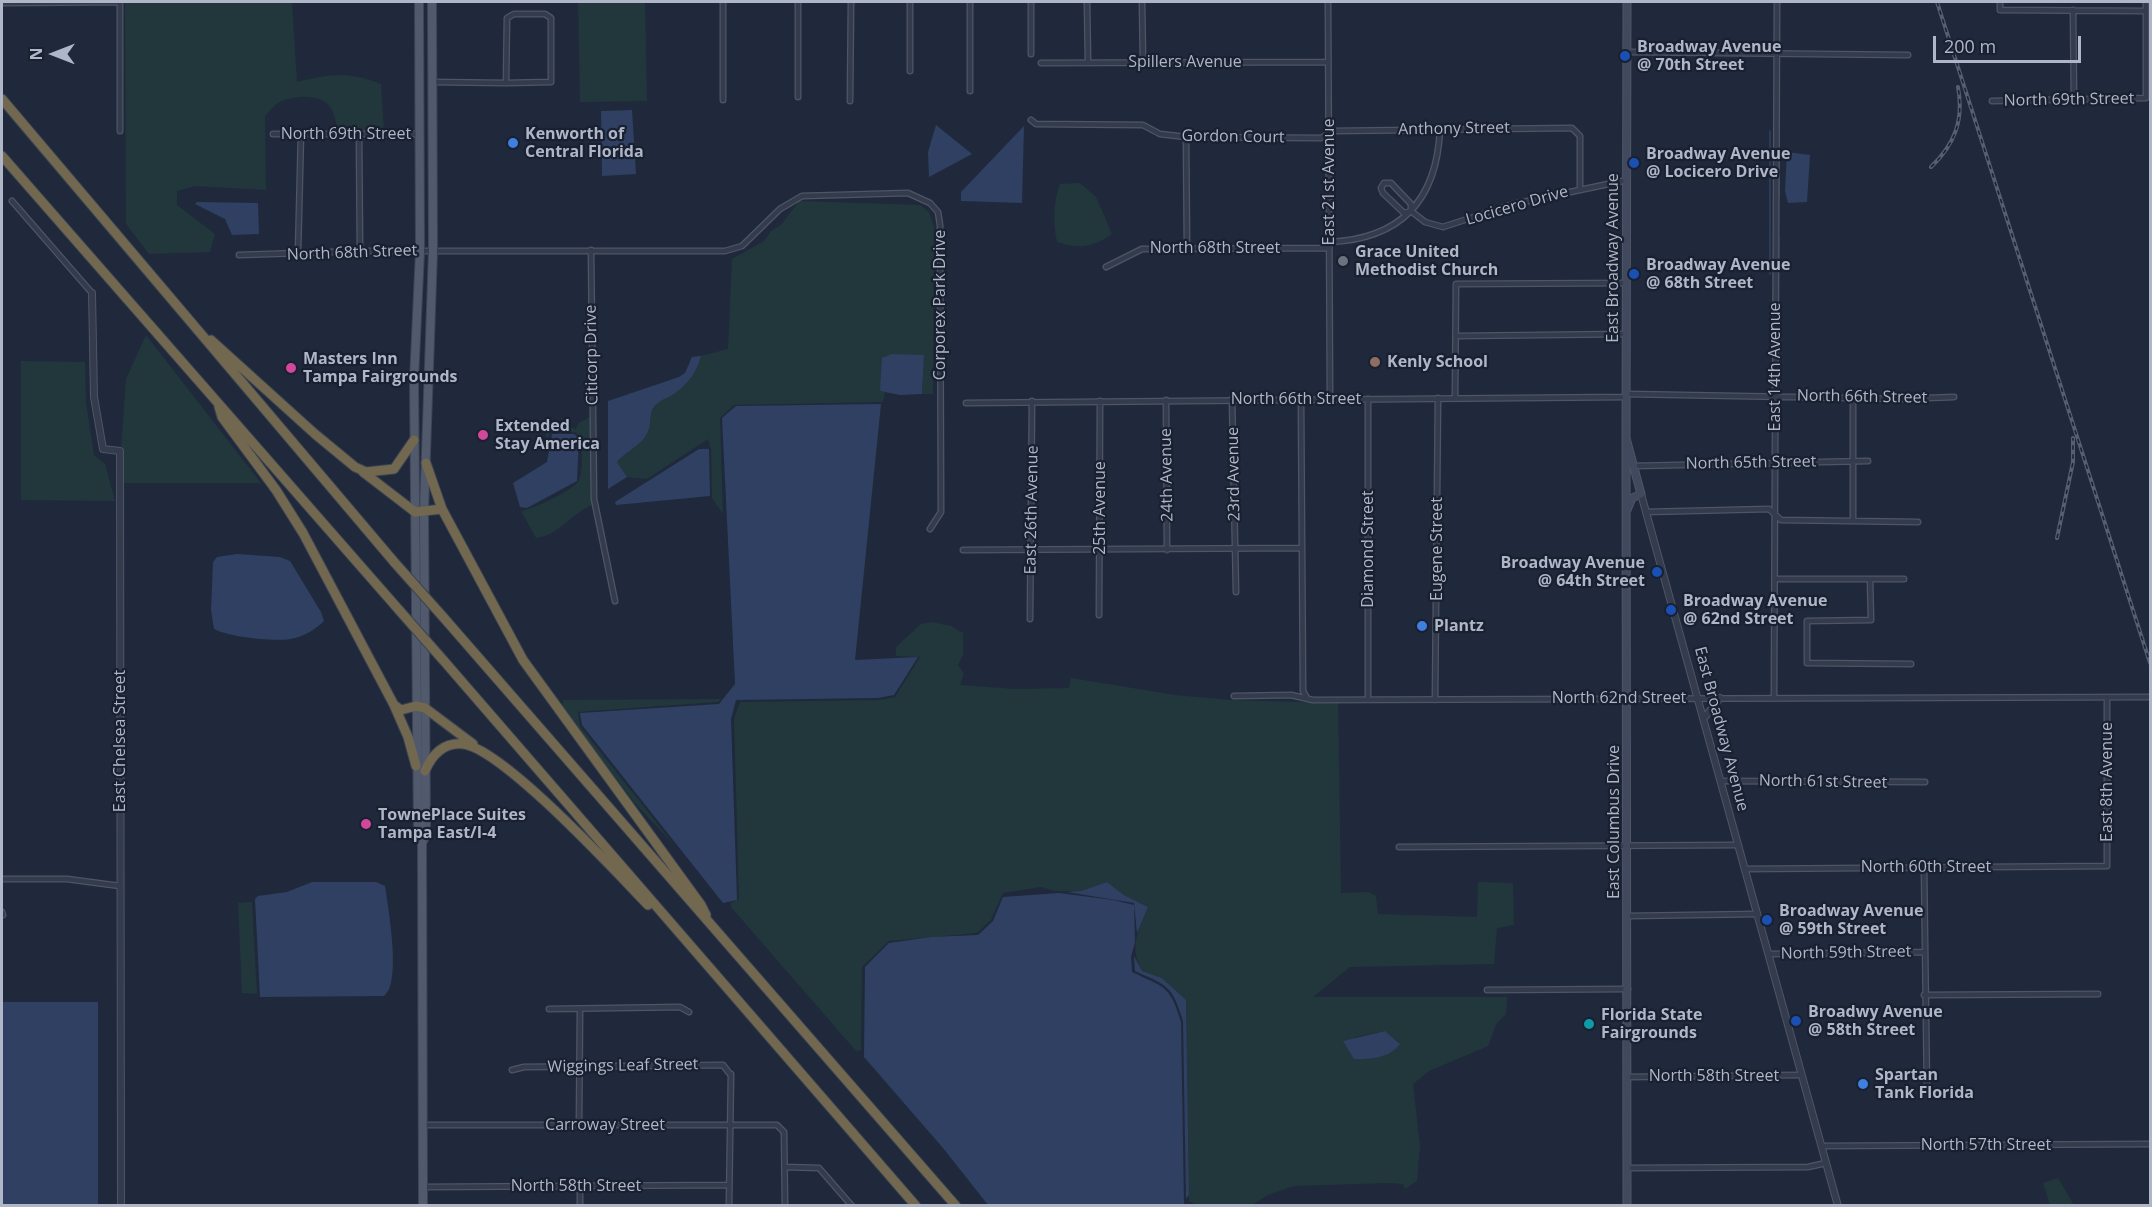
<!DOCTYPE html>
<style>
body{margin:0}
#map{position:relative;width:2152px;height:1207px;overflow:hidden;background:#1f293b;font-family:"Open Sans",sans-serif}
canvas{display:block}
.frame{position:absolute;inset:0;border:3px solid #aeb6c8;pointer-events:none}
.north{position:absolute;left:24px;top:24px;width:60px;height:60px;-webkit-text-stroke:4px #192030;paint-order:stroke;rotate:270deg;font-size:16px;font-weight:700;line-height:24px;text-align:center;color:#aeb6c8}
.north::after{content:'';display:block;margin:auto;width:21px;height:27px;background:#aeb6c8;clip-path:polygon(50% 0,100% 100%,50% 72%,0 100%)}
.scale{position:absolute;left:1933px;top:36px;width:148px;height:27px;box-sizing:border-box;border:3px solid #aeb6c8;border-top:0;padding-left:8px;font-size:18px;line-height:21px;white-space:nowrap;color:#aeb6c8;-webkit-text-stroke:4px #192030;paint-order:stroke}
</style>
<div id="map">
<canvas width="2152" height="1207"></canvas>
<div class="frame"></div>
<div class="north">N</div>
<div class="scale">200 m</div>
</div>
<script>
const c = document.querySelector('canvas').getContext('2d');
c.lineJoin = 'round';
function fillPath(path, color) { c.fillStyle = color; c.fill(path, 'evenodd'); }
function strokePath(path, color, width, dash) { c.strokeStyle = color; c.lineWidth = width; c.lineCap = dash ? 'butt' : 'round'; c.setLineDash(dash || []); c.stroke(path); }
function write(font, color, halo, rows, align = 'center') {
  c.font = font + ' "Open Sans",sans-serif'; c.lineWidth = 4.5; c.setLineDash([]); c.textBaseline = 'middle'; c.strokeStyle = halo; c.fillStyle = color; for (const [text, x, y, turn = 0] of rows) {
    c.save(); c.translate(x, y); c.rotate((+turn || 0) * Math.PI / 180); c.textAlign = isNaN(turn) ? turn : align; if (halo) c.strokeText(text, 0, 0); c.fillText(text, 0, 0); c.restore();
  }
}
const green = new Path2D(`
 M125,2H292L297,82C333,74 346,71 381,84L384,131H338C336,124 335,114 331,108C321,93 292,95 278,103C273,106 269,112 265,116L266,190L195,186L177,191V205L215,234L210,252L149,254L126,224Z
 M578,2H645L647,101L580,102Z
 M1080,183L1096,197L1112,234C1092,248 1080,249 1057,242C1053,223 1053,203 1060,184Z
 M799,201L920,205L929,212L934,227L933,394H922L924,355L880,391L885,392L883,402L734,405L720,418L723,514L712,498L711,449L708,439L647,479L625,477L617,462C627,450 644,445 649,429C652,419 648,410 657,403C662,399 669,398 674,394C688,384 697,372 701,356L728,349L732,259L764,241L771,231L781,225Z
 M146,335L261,483H123V451L121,449L126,379Z
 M21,361L85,362L86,402L94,455L105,464L115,501L21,500Z
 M590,417L592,505C572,513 558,536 536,538L521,511C531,510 576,489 579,480C584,469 581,449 581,437L575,432H552L548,436L547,454L546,434L549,422L576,429L579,423Z
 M931,622L951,626L963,633V655L958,665L964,674L960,685L1014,689L1069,688L1071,678L1175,695L1232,700L1338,703L1341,893L1369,892L1376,896L1378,914L1477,917L1478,882L1513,883L1514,925L1497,928L1494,964L1350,967L1313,997H1507L1506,1014L1496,1024L1488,1046L1429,1071L1413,1084L1420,1146L1417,1181L1405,1189L1403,1184L1390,1183L1294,1186L1268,1195L1252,1205L1198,1206L1189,1201L1186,1000L1162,978L1142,971C1129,947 1138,931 1148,907L1124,895L1107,882L1081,891H1055L1041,887L1003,893L991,920L977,933L889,941L862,967L861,1050L856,1051L731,907V903L739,899L734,719L740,702L878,700L895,697L920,657L896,656V647L921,624ZM1384,1031L1399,1042L1392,1052C1371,1059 1360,1062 1346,1045L1356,1037Z
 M721,699L718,702L578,712L580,726L675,846L634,802L562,708L563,700Z
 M252,902L257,994L242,993L238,903Z
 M2058,1178L2074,1205H2050L2043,1183Z`);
const water = new Path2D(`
 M632,110L636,174L602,176L601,111Z
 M936,125L972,154L929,177L928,152Z
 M1024,126L1022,203L961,201V192Z
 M1787,152L1810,155L1807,202L1788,203L1785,191Z
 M197,202L258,203L259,234L232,235L225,219L195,204Z
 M892,354L924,355L922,394L900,395L880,391L882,358Z
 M701,356C697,372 688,384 674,394C669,398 662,399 658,403C648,410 652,419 649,429C644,445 627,450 617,462L627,477L608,489V401L679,377L685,373L692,357Z
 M881,404L855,660L918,657L894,695L878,698L736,700L731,719L737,900L723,903L582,725L580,713L719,704L735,684L722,418L736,406Z
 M552,434H574L579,438L577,481L527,508L520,507L513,483L547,462Z
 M699,449H709L710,496L616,505L615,502Z
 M237,554L280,557L290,561L321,612L324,621C316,629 306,635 295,638C279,643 229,637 214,629L211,610L213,562L217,557Z
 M312,882H376L385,886C388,907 402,983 384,996L260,997L255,899L258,896L287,892Z
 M1107,882L1124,895L1148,907L1137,933L1134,903L1067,892L1081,891Z
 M1059,893L1113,900L1134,905L1135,942L1131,957L1132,972C1165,988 1170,985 1181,1022L1184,1205H988L943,1148L864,1057L865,967L889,943L931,937L978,935L993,921L1003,897Z
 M1134,956L1142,971L1162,978L1186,1000L1189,1195L1186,1199L1183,1021C1172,985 1168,986 1135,971Z
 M2,1002H98V1205H2Z
 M1385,1031L1400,1044C1389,1059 1369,1059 1354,1059L1343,1041Z`);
const stream = new Path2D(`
 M1770,131V274
 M1779,196V153
 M1778,328L1779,237`);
const minor = new Path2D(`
 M723,2V100
 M798,2V97
 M1031,2V54
 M1087,2L1088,62
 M1142,2L1143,62
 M1328,2L1330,399
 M2000,2V10L2146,11
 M2,3L120,2
 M2073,10L2074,100
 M514,14H545L551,18V82L506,83L507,18Z
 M1627,52L1908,55
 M1041,63L1328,62
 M910,71V2
 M432,82L506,83
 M970,91V2
 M850,101L851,2
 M1992,101L2146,98V2
 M1031,120L1036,124L1143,125L1160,134L1186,137L1321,138L1333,131L1572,128L1580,136V188
 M120,131V2
 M359,133L360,251
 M273,134H420
 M1186,137L1187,248
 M12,201L92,293
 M1411,211V204L1391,183H1384L1381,188L1383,193L1404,213L1411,211L1425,222L1443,227L1514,204L1627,180
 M1329,242C1402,239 1437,199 1440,129
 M591,250L594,499L615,601
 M298,253L301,134
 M239,255L360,251H725L742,246L780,209L802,196L908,193L930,203L938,212L940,225L941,512L930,529
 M1106,267L1142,249L1329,248
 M1456,336L1626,334
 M1626,394L1901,399L1954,397
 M1853,396V521
 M1455,398L1456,284L1626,283
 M1232,399L1236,592
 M1301,399L1303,691L1307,698
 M1166,400L1167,550
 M966,403L1626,397
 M1633,466L1868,461
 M1646,512L1769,509L1781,520L1918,522
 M963,550L1301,548
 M1775,579H1904
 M1870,579L1871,620L1807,621V663L1911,664
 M1099,615L1100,401
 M1030,619L1032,401
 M1234,696L1291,695L1313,700L2149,697
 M1774,697L1777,2
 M1368,700V399
 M1435,700L1438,398
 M1721,781L1925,782
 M1399,847L1738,845
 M1924,866L1927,1092
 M1745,869L2107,866V698
 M2,879H67L120,886
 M2,912L3,915
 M1628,916L1757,914
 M1769,954L1923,952
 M1487,990L1628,989
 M1924,995L2098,994
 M549,1009L680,1007L689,1012
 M512,1070L524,1067L723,1065L730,1074
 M1627,1077L1800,1075
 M423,1125H777L784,1132L785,1206
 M579,1126L580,1009
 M1822,1146L2150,1144
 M785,1167L819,1168L852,1206
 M1627,1168L1808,1167L1826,1163
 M423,1187L729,1185
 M580,1206V1187
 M729,1206L731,1074`);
const tertiary = new Path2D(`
 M92,293L94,397L103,449L120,451L121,1206
 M1641,494L1838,1206
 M1704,718L1720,698`);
const secondary = new Path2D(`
 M1627,2L1626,438L1641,494L1632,498L1627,510
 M1626,438L1627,1206`);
const primary = new Path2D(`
 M419,2L420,251L414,380L418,835L422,843L423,1206
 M422,843L426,835L424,511L433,251L432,2`);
const motorway = new Path2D(`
 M2,99L395,563
 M2,156L399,610
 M211,340L315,434L355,467L366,472L394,469L414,440
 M219,407L222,417L276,490L303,533L394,705L408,737L416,766
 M426,463L442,509L523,660L701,905L706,915
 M363,472L415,512L442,509
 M444,618L956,1206
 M444,661L916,1206
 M394,705L401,710L416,706L425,708L473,744
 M425,771C432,755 443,742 463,744C503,749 616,872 648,905`);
const rail = new Path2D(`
 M1937,2L2150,663
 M1931,167C1955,144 1964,120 1958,87
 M2057,538L2073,462V438`);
const motorwayBridge = new Path2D(`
 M395,563L444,618
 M399,610L444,661`);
const markers = [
 [1625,56,6,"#1a4fb4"],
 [513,143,6,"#3f7fe0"],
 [1634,163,6,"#1a4fb4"],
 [1343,261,6,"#6b7280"],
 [1634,274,6,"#1a4fb4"],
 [1375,362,6,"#8d6e63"],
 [291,368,6,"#d1479c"],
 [483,435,6,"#d1479c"],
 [1657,572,6,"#1a4fb4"],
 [1671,610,6,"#1a4fb4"],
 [1422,626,6,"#3f7fe0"],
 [366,824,6,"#d1479c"],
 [1767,920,6,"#1a4fb4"],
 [1796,1021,6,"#1a4fb4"],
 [1589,1024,6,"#0f9aa8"],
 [1863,1084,6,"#3f7fe0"]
];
const poiNames = [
 ["Broadway Avenue",1637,47],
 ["@ 70th Street",1637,65],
 ["Kenworth of",525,134],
 ["Central Florida",525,152],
 ["Broadway Avenue",1646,154],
 ["@ Locicero Drive",1646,172],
 ["Grace United",1355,252],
 ["Methodist Church",1355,270],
 ["Broadway Avenue",1646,265],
 ["@ 68th Street",1646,283],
 ["Masters Inn",303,359],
 ["Tampa Fairgrounds",303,377],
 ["Kenly School",1387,362],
 ["Extended",495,426],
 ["Stay America",495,444],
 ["Broadway Avenue",1645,563,"right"],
 ["@ 64th Street",1645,581,"right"],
 ["Broadway Avenue",1683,601],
 ["@ 62nd Street",1683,619],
 ["Plantz",1434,626],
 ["TownePlace Suites",378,815],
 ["Tampa East/I-4",378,833],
 ["Broadway Avenue",1779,911],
 ["@ 59th Street",1779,929],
 ["Broadwy Avenue",1808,1012],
 ["@ 58th Street",1808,1030],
 ["Florida State",1601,1015],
 ["Fairgrounds",1601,1033],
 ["Spartan",1875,1075],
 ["Tank Florida",1875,1093]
];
const streetNames = [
 ["Spillers Avenue",1185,62],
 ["North 69th Street",2069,100,-1],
 ["Anthony Street",1454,129,-1],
 ["North 69th Street",346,134],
 ["Gordon Court",1233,137,1],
 ["East 21st Avenue",1329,182,-90],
 ["Locicero Drive",1517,206,-16],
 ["North 68th Street",1215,248],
 ["North 68th Street",352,253,-2],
 ["East Broadway Avenue",1613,258,-90],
 ["Corporex Park Drive",940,305,-90],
 ["Citicorp Drive",592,355,-91],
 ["East 14th Avenue",1775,367,-90],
 ["North 66th Street",1862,397,1],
 ["North 66th Street",1296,399],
 ["North 65th Street",1751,463,-1],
 ["23rd Avenue",1234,474,-91],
 ["24th Avenue",1167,475,-91],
 ["25th Avenue",1100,508,-90],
 ["East 26th Avenue",1032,510,-89],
 ["Diamond Street",1368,549,-90],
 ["Eugene Street",1437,549,-90],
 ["North 62nd Street",1619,698],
 ["East Broadway Avenue",1721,729,75],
 ["East Chelsea Street",120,741,-90],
 ["North 61st Street",1823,782,1],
 ["East 8th Avenue",2107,782,-90],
 ["East Columbus Drive",1614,822,-90],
 ["North 60th Street",1926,867],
 ["North 59th Street",1846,953,-1],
 ["Wiggings Leaf Street",623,1066,-1],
 ["North 58th Street",1714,1076],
 ["Carroway Street",605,1125],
 ["North 57th Street",1986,1145],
 ["North 58th Street",576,1186]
];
fillPath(green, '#21373c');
fillPath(water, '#2f4062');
strokePath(stream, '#2f4062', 1.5);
strokePath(minor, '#4e5666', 7);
strokePath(tertiary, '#4e5666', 8);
strokePath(secondary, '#4e5666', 9);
strokePath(primary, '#3d4455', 10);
strokePath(motorway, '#3b4353', 11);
strokePath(minor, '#333b4c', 4.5);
strokePath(tertiary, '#333b4c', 6);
strokePath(secondary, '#41495f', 7);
strokePath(primary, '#515a6c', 8);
strokePath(motorway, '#72684f', 9);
strokePath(rail, '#555f73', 4);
strokePath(rail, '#192030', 1.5, [4.5]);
strokePath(motorwayBridge, '#3b4353', 11, []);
strokePath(motorwayBridge, '#72684f', 9);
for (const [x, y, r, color] of markers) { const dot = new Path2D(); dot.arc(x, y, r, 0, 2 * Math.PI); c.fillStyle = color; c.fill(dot); strokePath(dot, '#192030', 2); }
write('bold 16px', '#aeb6c8', '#192030', poiNames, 'left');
write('16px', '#aeb6c8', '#192030', streetNames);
</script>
